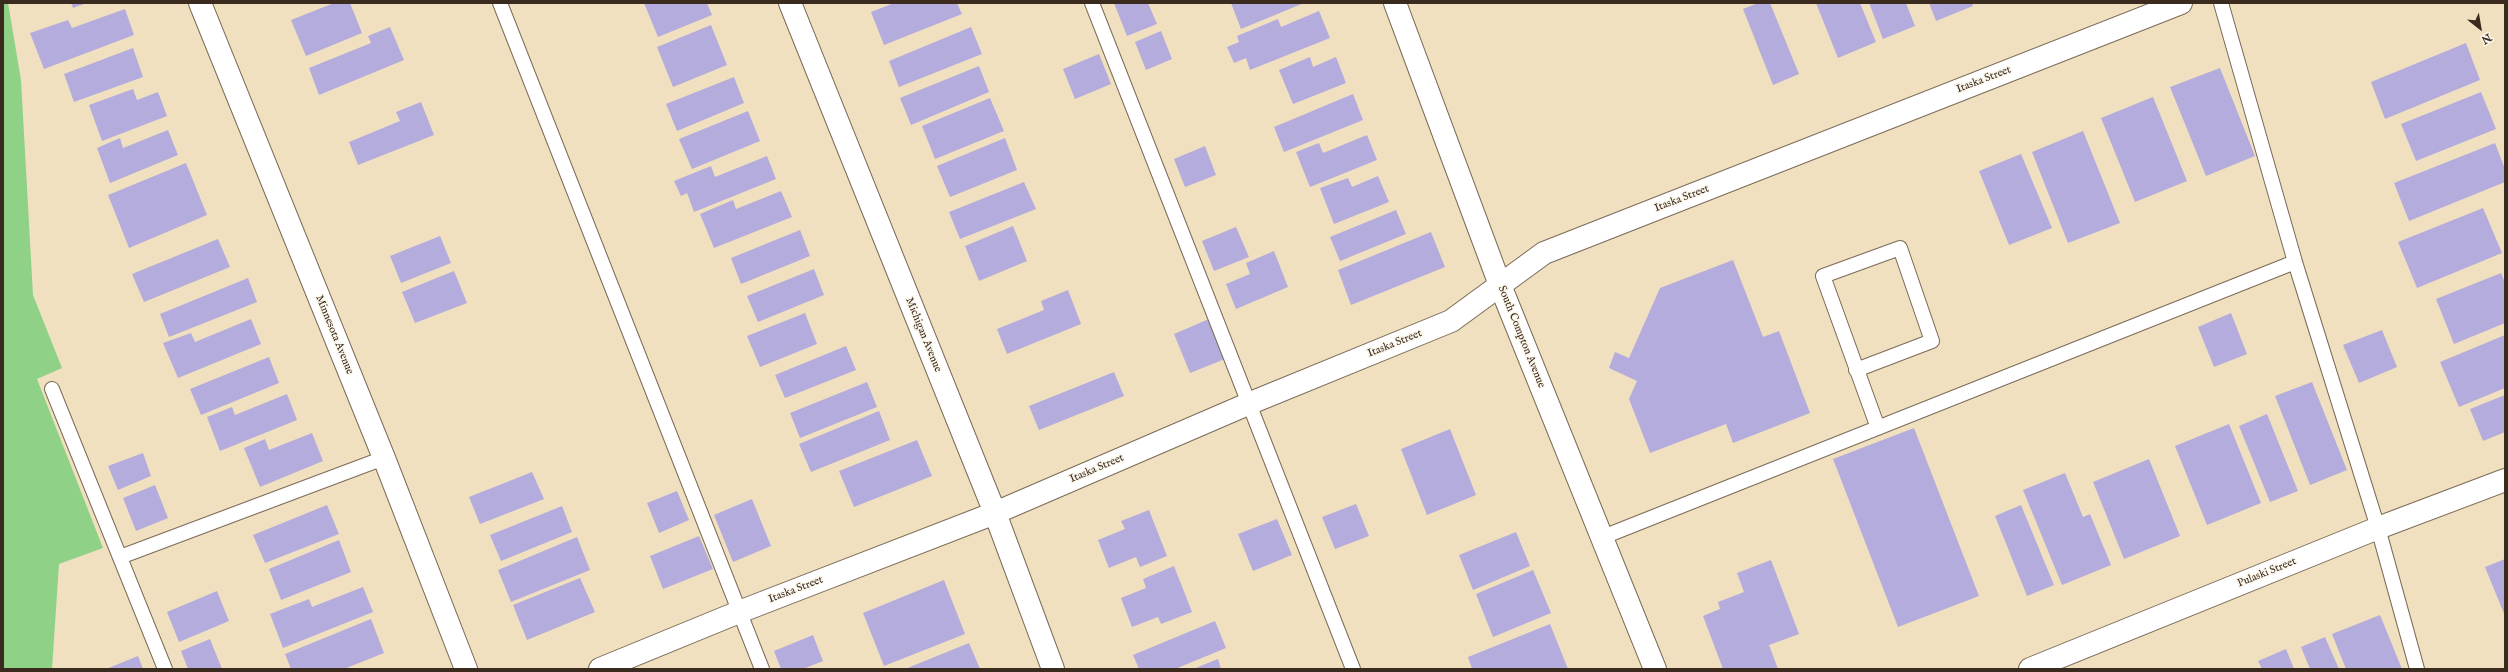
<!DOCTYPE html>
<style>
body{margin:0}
#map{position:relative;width:2508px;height:672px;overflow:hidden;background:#f0e0c0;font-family:"IM FELL English",serif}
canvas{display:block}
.frame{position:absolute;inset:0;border:4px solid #3b2a1e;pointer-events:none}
.north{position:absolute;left:2460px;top:8px;width:40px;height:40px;-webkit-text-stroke:3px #fbf7ec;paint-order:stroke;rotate:149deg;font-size:11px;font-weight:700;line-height:16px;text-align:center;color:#3b2a1e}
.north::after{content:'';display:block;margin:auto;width:14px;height:18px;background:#3b2a1e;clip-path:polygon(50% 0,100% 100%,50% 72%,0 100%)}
</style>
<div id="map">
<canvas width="2508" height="672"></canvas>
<div class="frame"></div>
<div class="north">N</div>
</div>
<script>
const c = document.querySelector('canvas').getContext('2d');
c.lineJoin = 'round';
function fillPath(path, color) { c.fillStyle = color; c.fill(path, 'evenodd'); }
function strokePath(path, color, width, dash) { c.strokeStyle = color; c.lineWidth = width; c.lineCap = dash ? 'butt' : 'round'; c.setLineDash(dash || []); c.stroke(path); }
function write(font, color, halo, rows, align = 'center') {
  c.font = font + ' "IM FELL English",serif'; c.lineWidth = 3; c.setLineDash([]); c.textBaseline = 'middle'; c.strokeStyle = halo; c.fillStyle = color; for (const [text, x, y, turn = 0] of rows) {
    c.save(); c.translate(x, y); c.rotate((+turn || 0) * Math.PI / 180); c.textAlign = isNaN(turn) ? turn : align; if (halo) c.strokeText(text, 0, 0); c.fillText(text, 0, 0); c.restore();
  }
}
const green = new Path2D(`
 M3,3H8L21,80L33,295L62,368L37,379L103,548L59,564L52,669H3Z`);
const building = new Path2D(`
 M71,3H87L73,8Z
 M334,3H350L362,33L306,56L291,20Z
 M644,3H707L712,15L658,37Z
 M894,3H957L962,14L884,45L871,12Z
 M1114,3H1148L1157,24L1127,36Z
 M1231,3H1304L1241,29Z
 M1758,3H1770L1799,74L1773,85L1743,9Z
 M1816,3H1860L1876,42L1838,58Z
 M1869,3H1906L1915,26L1883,39Z
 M1929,3H1972L1973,6L1936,21Z
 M125,9L134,35L44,69L30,33L68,20L72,28Z
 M1319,11L1330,38L1250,70L1246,58L1234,63L1227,47L1239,42L1237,36L1278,19L1281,27Z
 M711,25L727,65L673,87L657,47Z
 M390,27L404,60L319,95L309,68L371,43L368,36Z
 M971,27L982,54L899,87L889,61Z
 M1161,31L1172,59L1146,70L1135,42Z
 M2466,43L2480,80L2385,119L2371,82Z
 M133,48L143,77L74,102L64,74Z
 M1099,54L1111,84L1075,99L1063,69Z
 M1310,57L1313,67L1336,57L1346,83L1293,104L1279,70Z
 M979,66L989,92L911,125L900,98Z
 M2220,68L2255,156L2206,176L2170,87Z
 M734,77L744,103L677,131L666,104Z
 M133,89L137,100L158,92L167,116L102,141L89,105Z
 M2481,92L2496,129L2416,161L2401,124Z
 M1353,94L1363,120L1284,152L1274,127Z
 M2153,97L2187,181L2135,202L2101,118Z
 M990,98L1004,131L935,159L922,126Z
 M421,102L434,135L358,165L349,142L400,121L396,112Z
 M748,111L760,141L692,169L679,139Z
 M168,130L178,155L110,183L97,148L120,138L123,148Z
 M2083,131L2120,223L2068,243L2032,152Z
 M1367,135L1377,160L1310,187L1296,152L1319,143L1323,153Z
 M1005,138L1017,170L950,197L937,166Z
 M2495,143L2505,169V182L2409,221L2394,183Z
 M1205,146L1216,175L1185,187L1174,159Z
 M2021,154L2052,228L2009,245L1979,171Z
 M767,156L776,179L694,212L687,193L681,196L674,181L711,166L715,177Z
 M186,163L207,215L129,248L108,195Z
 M1378,176L1389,202L1334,224L1320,188L1348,178L1352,187Z
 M1024,182L1036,209L960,239L949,212Z
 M781,191L792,217L714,248L700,214L733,200L736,209Z
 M2483,208L2502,253L2417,288L2398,242Z
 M1396,210L1406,234L1340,261L1330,237Z
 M1013,226L1027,261L979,281L965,246Z
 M1236,227L1249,257L1214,271L1202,241Z
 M800,230L810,256L741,284L731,258Z
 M1431,232L1445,267L1351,305L1338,270Z
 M440,236L451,263L401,283L390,256Z
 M218,239L230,267L144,302L132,274Z
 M1274,251L1288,287L1236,309L1226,284L1250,274L1246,263Z
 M1733,260L1763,337L1779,331L1810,413L1733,443L1726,424L1650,453L1629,399L1637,381L1609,368L1615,352L1629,358L1660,288Z
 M814,269L824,295L758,322L747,296Z
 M454,271L467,303L415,323L402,292Z
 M2501,273L2505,283V323L2454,344L2436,299Z
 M248,278L257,302L169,337L160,314Z
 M1068,290L1081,324L1007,354L997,329L1044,310L1041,301Z
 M805,313L817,344L760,367L747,336Z
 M2231,313L2247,354L2214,367L2198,327Z
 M251,319L261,344L178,378L163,343L191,333L195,342Z
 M1209,319L1225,359L1190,373L1174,334Z
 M2382,330L2397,367L2359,383L2343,345Z
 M2505,335V388L2459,407L2440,362Z
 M846,346L856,370L785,398L775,375Z
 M269,357L279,383L201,415L190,389Z
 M1114,372L1124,396L1039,430L1029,406Z
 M867,382L877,407L800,438L790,413Z
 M2312,382L2347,470L2310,485L2275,396Z
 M287,394L297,420L220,451L207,417L232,407L235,415Z
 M2505,395V432L2483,441L2470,409Z
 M879,411L890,440L811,472L799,444Z
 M2267,414L2298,491L2270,502L2239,426Z
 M2229,424L2261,503L2207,525L2175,446Z
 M1914,428L1979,596L1898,627L1833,459Z
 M1450,429L1476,495L1427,515L1401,449Z
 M312,433L323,461L260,487L244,448L265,439L269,450Z
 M917,440L932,476L854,507L839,471Z
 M143,453L151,476L118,490L108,466Z
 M2149,459L2180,536L2124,559L2093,482Z
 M532,472L544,499L480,524L469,497Z
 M2065,473L2083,517L2090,514L2111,565L2062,585L2023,490Z
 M155,485L168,518L136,531L123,498Z
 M677,491L689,520L659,533L647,503Z
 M752,499L771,546L733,562L714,515Z
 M1356,504L1369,536L1335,549L1322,517Z
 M327,505L339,534L265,563L253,535Z
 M2021,505L2054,585L2027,596L1995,516Z
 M562,506L572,532L501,561L490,535Z
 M1149,510L1167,556L1140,567L1136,557L1109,568L1098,540L1125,529L1121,521Z
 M1277,519L1292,555L1253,571L1238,534Z
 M1516,532L1530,566L1473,590L1459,555Z
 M699,536L713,569L663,589L650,556Z
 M577,537L590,570L511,602L498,570Z
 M339,540L351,572L281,600L269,569Z
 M2505,559V616L2485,567Z
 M1771,560L1799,634L1769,645L1778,669H1723L1703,616L1720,609L1718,602L1744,592L1737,573Z
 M1174,566L1192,612L1161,624L1158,617L1132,627L1121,598L1146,588L1143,579Z
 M1533,570L1551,613L1493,637L1476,594Z
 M580,578L595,612L527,640L513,605Z
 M944,580L965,634L884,666L863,613Z
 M363,587L373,612L283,648L270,614L309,599L312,607Z
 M217,591L229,621L179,642L167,612Z
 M2380,615L2402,669H2346L2332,634Z
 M371,619L384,653L344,669H291L285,654Z
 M1215,621L1226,648L1175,669H1139L1133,655Z
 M1550,624L1568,669H1472L1468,657Z
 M813,635L823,661L803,669H781L774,651Z
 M2325,637L2339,669H2310L2301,647Z
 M210,639L222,669H188L181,651Z
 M969,643L980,669H905Z
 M2286,649L2294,669H2262L2258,661Z
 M138,656L143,669H106Z
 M1218,659L1221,669H1193Z`);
const service = new Path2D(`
 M500,3L762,669
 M1092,3L1353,669
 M2221,3L2295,262L2378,528L2417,669
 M1856,370L1932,341L1900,248L1823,276L1878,428
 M52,389L165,669
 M1603,537L2295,262
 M120,557L384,458`);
const minor = new Path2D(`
 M200,3L384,458L466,669
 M790,3L995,513L1053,669
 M1395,3L1500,285L1655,669
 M600,669L739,612L995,513L1248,404L1451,321L1544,253L2181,3
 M2030,669L2378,528L2505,480`);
const streetNames = [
 ["Itaska Street",1984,80,-21],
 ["Itaska Street",1682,199,-21],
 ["Minnesota Avenue",334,335,68],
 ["Michigan Avenue",923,335,68],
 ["South Compton Avenue",1521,337,68],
 ["Itaska Street",1395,344,-22],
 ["Itaska Street",1097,469,-23],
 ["Pulaski Street",2267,573,-22],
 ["Itaska Street",796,590,-21]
];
fillPath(green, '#90d188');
fillPath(building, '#b4acdd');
strokePath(service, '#7a6a57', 16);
strokePath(minor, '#7a6a57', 24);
strokePath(service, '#fff', 14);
strokePath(minor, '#fff', 22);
write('11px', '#3b2a1e', '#fbf7ec', streetNames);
</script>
